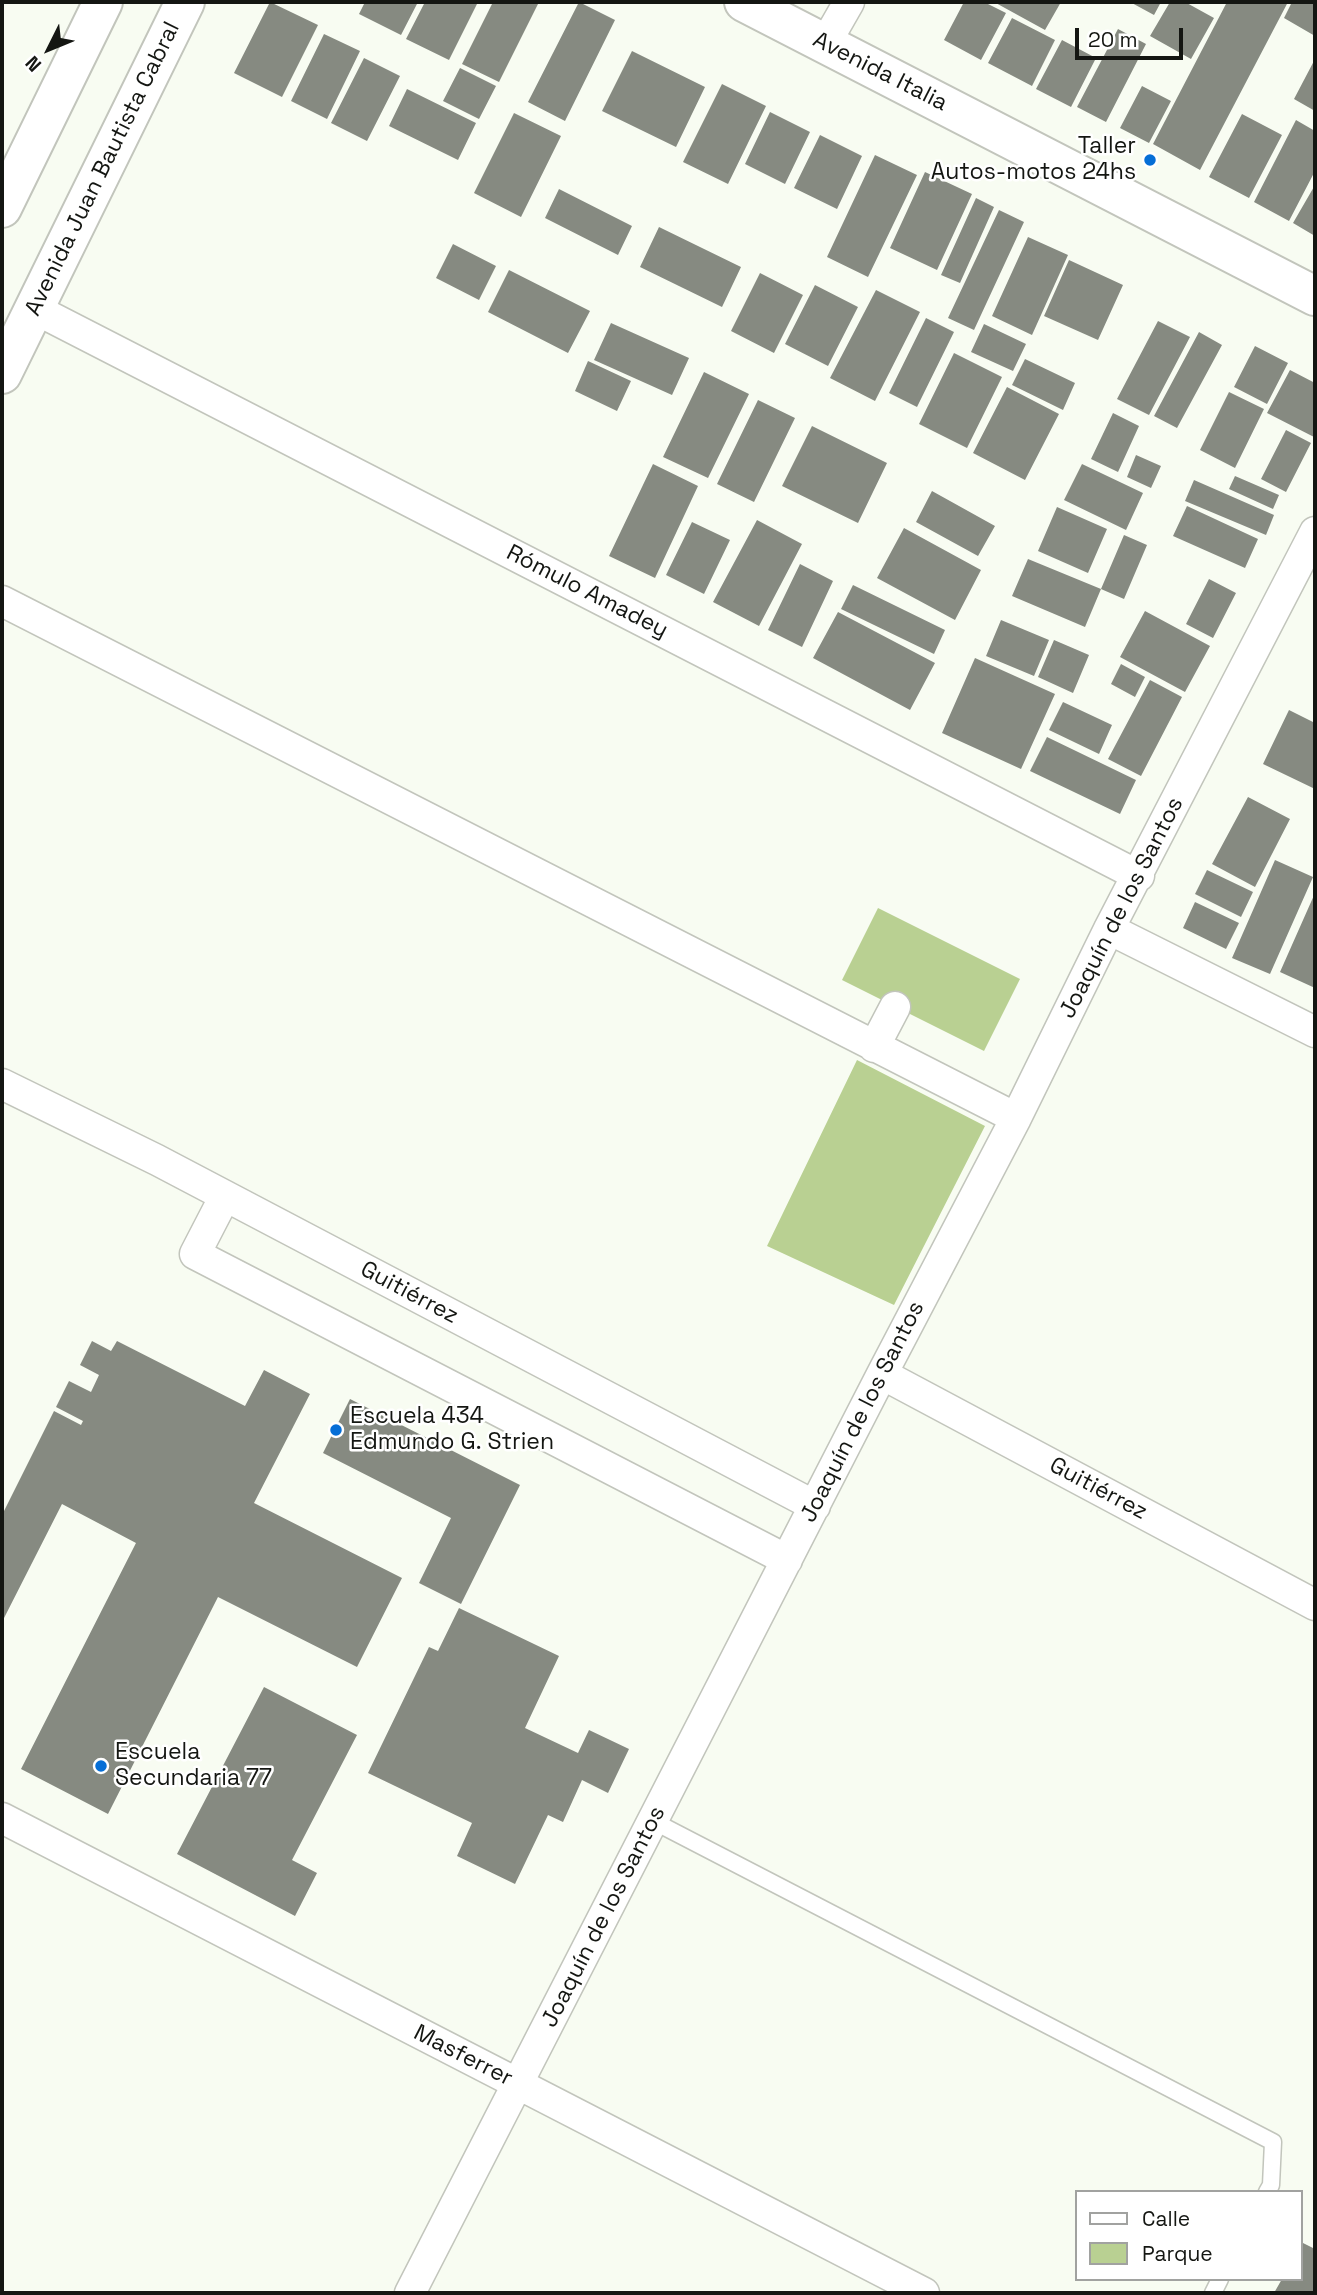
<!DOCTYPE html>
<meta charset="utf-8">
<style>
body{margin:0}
#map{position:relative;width:1317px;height:2295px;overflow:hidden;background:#f8fcf2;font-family:"Space Grotesk",sans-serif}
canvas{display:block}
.frame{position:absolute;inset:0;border:4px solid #141612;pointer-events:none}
.legend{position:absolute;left:1075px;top:2190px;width:228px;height:91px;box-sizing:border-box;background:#fff;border:2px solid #a1a2a0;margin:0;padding:9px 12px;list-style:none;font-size:21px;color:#141612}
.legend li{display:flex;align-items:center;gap:14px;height:35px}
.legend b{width:35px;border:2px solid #a1a2a0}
.north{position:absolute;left:14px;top:14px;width:70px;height:70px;-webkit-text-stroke:5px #fff;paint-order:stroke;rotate:227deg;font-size:19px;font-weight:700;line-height:28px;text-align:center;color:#141612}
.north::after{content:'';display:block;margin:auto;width:24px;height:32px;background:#141612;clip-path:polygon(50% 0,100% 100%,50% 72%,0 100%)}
.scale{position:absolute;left:1075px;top:28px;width:108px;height:32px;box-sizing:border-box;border:4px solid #141612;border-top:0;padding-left:9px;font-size:21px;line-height:24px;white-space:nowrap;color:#141612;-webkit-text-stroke:5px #fff;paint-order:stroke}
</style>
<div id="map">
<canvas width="1317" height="2295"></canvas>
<div class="frame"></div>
<ul class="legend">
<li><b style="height:9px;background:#fff"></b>Calle</li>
<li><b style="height:19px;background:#b9d092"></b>Parque</li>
</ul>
<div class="north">N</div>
<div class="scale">20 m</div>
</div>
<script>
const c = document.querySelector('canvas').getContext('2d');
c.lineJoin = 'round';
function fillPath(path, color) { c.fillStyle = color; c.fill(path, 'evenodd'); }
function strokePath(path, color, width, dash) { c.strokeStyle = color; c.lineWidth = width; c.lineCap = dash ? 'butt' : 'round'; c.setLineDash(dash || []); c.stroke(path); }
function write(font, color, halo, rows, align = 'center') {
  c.font = font + ' "Space Grotesk",sans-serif'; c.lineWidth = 5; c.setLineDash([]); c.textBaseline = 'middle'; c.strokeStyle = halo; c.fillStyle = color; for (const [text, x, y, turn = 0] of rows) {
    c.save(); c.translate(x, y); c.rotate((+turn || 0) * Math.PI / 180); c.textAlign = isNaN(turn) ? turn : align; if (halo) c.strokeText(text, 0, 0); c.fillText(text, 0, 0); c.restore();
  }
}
const green = new Path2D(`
 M878,908L1020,979L984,1051L842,980Z
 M857,1060L985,1126L894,1305L767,1246Z`);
const building = new Path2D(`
 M270,2L318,25L282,97L234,73Z
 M365,2H418L401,35L359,14Z
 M425,2H478L449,60L406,39Z
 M493,2H539L499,82L462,64Z
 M579,2L615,20L565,121L528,102Z
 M964,2H984L1006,13L981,60L944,40Z
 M994,2H1061L1045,30Z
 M1130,2H1161L1154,15Z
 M1170,2H1185L1214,18L1191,59L1150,36Z
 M1227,2H1288L1200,170L1153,144Z
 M1292,2H1315V36L1284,18Z
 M1012,18L1055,40L1032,86L988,63Z
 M1118,29L1146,44L1106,122L1077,107Z
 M324,34L360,51L327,119L291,101Z
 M1062,40L1096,58L1071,107L1036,89Z
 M632,51L705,87L676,147L602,111Z
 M364,58L400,76L367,141L331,123Z
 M1315,59V111L1294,99Z
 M460,68L496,86L479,119L443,101Z
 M722,84L766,106L728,184L683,162Z
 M1142,86L1171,101L1149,143L1120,128Z
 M407,89L476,123L458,160L389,126Z
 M770,112L810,132L785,184L745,164Z
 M514,113L561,136L521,217L474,193Z
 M1242,114L1282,135L1249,198L1209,177Z
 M1296,120L1315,131V171L1289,221L1254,202Z
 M820,135L862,156L837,209L794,188Z
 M875,155L917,175L868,277L827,257Z
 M925,172L972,194L937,270L890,248Z
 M1315,185V236L1293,223Z
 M559,189L632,226L618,255L545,218Z
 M976,198L994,207L960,283L941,275Z
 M999,210L1024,222L974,330L948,318Z
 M659,227L741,267L722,307L640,267Z
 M1028,237L1068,255L1032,335L992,316Z
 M453,244L496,266L479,300L436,278Z
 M1069,260L1123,285L1098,340L1044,316Z
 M509,270L590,311L568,353L488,312Z
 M760,273L803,295L774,353L731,331Z
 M815,285L858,307L828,366L785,344Z
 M876,290L920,312L875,401L830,378Z
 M926,318L954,332L917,407L889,393Z
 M1158,321L1190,337L1149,415L1117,399Z
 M611,323L689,358L672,395L594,360Z
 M984,324L1026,344L1013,371L971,352Z
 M1199,332L1222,345L1177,428L1154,416Z
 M1255,346L1288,363L1267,404L1234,387Z
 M954,353L1002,377L967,448L919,424Z
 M1025,359L1075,383L1063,410L1012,385Z
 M588,361L631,381L617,411L575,391Z
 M1290,370L1315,383L1314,437L1267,413Z
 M704,372L749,394L708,478L663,457Z
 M1007,387L1059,414L1025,480L973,453Z
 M1229,392L1264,409L1235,468L1200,450Z
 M758,400L795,418L754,502L717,484Z
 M1113,413L1139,426L1118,472L1091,459Z
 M812,426L887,463L858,523L782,486Z
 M1286,430L1311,443L1286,492L1261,479Z
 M1136,455L1161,466L1151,488L1127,477Z
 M653,464L698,486L655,578L609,556Z
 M1082,464L1143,493L1126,530L1064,500Z
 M1235,476L1279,495L1273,509L1229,489Z
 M1194,480L1274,515L1266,535L1185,501Z
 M932,491L995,526L978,556L916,522Z
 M1187,506L1258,539L1245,568L1173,536Z
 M1057,507L1107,529L1088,573L1038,551Z
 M757,520L802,544L759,626L713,602Z
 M692,522L730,540L704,594L666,575Z
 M904,528L981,570L955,620L877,578Z
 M1124,535L1147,545L1124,599L1101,589Z
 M1028,559L1101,589L1085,627L1012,596Z
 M800,564L833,581L802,647L768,630Z
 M1209,579L1236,593L1213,638L1186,624Z
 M853,585L945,630L934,654L841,609Z
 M1145,611L1210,646L1185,692L1120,657Z
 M838,612L935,663L910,710L813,658Z
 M1001,620L1049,640L1034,676L986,656Z
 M1054,640L1089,655L1073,693L1038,677Z
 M975,658L1055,694L1021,769L942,733Z
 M1121,664L1145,677L1135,697L1111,684Z
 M1150,680L1182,697L1141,776L1108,759Z
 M1063,702L1112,725L1099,754L1049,730Z
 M1289,710L1315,723V789L1263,764Z
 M1047,737L1136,780L1120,814L1030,771Z
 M1248,797L1290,819L1255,887L1212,864Z
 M1275,860L1313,877L1270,974L1232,958Z
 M1207,870L1253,892L1241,917L1195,894Z
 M1315,893V988L1280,972Z
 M1195,902L1239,923L1226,949L1183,928Z
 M92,1341L111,1351L117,1341L245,1406L264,1370L310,1394L254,1503L402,1578L357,1667L218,1597L108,1814L21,1769L136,1543L62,1504L2,1622V1515L54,1411L81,1425L83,1421L56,1407L69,1381L91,1392L99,1375L80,1365Z
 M350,1399L520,1485L461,1604L419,1583L451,1518L323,1453Z
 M459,1608L559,1656L525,1728L578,1753L589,1730L629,1749L608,1793L582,1780L563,1822L548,1815L515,1884L457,1856L472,1823L368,1773L429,1647L438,1651Z
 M264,1687L357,1735L292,1860L317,1873L295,1916L177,1854Z
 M1301,2242L1315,2249V2293H1274L1282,2279H1301Z`);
const lane = new Path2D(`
 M653,1821L1273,2142L1271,2185L1267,2192
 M1213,2293L1220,2279`);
const street = new Path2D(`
 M825,44L849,2
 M35,309L1139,876
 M2,601L1016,1118
 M1109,929L1315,1032
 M874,1047L895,1007
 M2,1084L157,1160L815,1506
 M225,1196L195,1254L787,1560
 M882,1374L1315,1605
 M2,1818L924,2293
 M410,2293L882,1374L1016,1118L1109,929L1315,532`);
const secondary = new Path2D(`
 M744,2L1315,296
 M2,208L103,2
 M2,374L185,2`);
const markers = [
 [1150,160,7,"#056ed6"],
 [336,1430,7,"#056ed6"],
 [101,1766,7,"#056ed6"]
];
const streetNames = [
 ["Avenida Italia",880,72,27],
 ["Avenida Juan Bautista Cabral",103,169,-64],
 ["Rómulo Amadey",587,592,27],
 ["Joaquín de los Santos",1122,908,-63],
 ["Guitiérrez",409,1293,28],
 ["Joaquín de los Santos",863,1412,-63],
 ["Guitiérrez",1098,1489,28],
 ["Joaquín de los Santos",604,1917,-63],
 ["Masferrer",463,2056,27]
];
const poiNames = [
 ["Taller",1136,147,"right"],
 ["Autos-motos 24hs",1136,173,"right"],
 ["Escuela 434",350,1417],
 ["Edmundo G. Strien",350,1443],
 ["Escuela",115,1753],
 ["Secundaria 77",115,1779]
];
fillPath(green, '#b9d092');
fillPath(building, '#868a81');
strokePath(lane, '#c2c5bc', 19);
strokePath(street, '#c2c5bc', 33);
strokePath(secondary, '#c2c5bc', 42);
strokePath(lane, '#fff', 16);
strokePath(street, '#fff', 30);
strokePath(secondary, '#fff', 38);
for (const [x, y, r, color] of markers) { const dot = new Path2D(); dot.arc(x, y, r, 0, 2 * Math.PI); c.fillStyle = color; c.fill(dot); strokePath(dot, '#fff', 2.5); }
write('23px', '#141612', '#fff', streetNames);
write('23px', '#141612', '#fff', poiNames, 'left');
</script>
